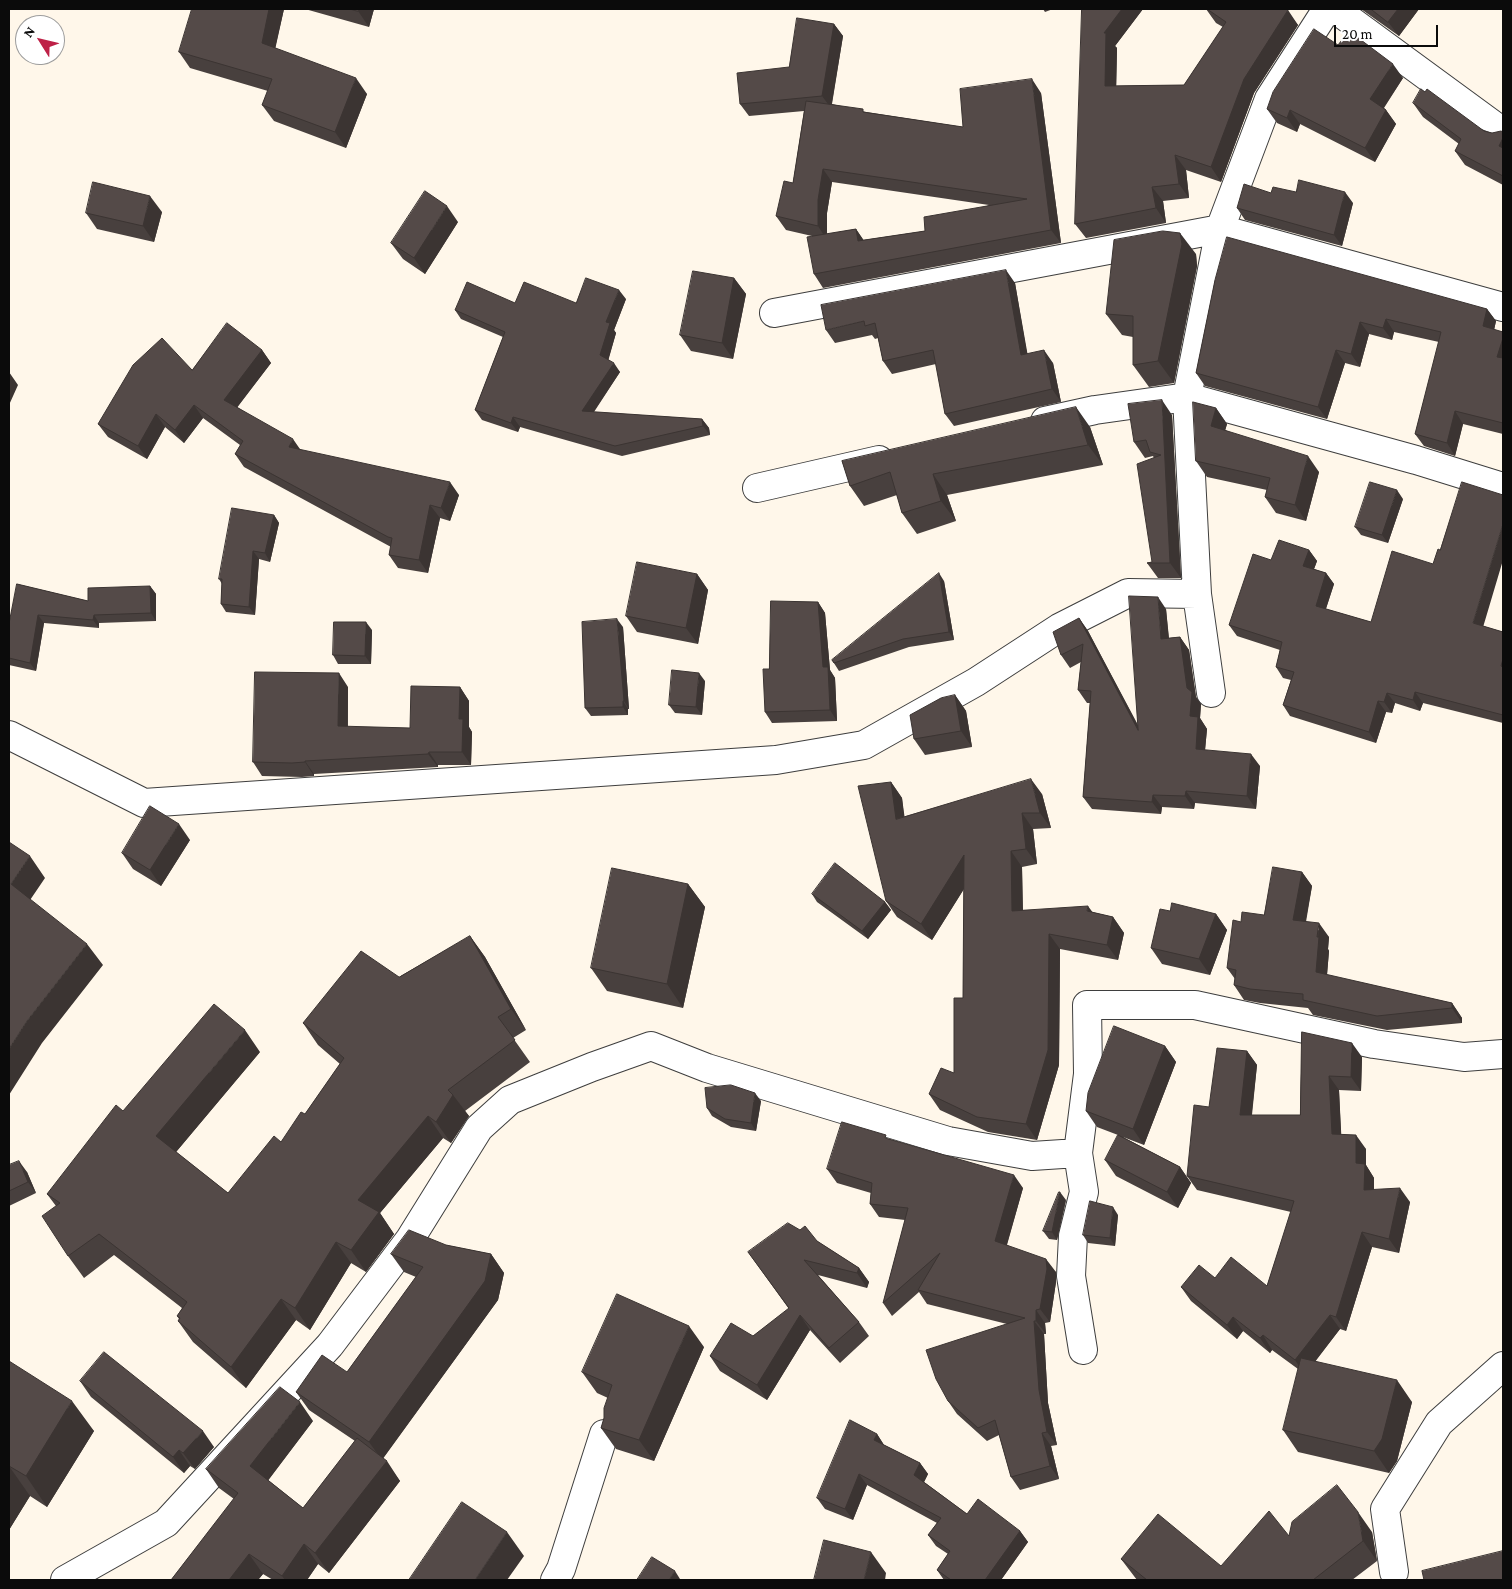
<!DOCTYPE html>
<style>
body{margin:0}
#map{position:relative;width:1512px;height:1589px;overflow:hidden;background:#fff7ea;font-family:"Crimson Pro",serif}
canvas{display:block}
.frame{position:absolute;inset:0;border:10px solid #0b0b0b;pointer-events:none}
.north{position:absolute;left:15px;top:15px;width:50px;height:50px;box-sizing:border-box;background:#fff;border:1px solid #9d9d9d;border-radius:50%;rotate:306deg;font-size:14px;font-weight:700;line-height:20px;text-align:center;color:#0b0b0b}
.north::after{content:'';display:block;margin:auto;width:18px;height:22px;background:#be2147;clip-path:polygon(50% 0,100% 100%,50% 72%,0 100%)}
.scale{position:absolute;left:1334px;top:25px;width:104px;height:22px;box-sizing:border-box;border:2px solid #0b0b0b;border-top:0;padding-left:6px;font-size:15px;line-height:18px;white-space:nowrap;color:#0b0b0b;-webkit-text-stroke:4px #fff;paint-order:stroke}
</style>
<div id="map">
<canvas width="1512" height="1589"></canvas>
<div class="frame"></div>
<div class="north">N</div>
<div class="scale">20 m</div>
</div>
<script>
const c = document.querySelector('canvas').getContext('2d');
c.lineJoin = 'round';
function strokePath(path, color, width, dash) { c.strokeStyle = color; c.lineWidth = width; c.lineCap = dash ? 'butt' : 'round'; c.setLineDash(dash || []); c.stroke(path); }
function fillPath(path, color) { c.fillStyle = color; c.fill(path, 'evenodd'); }
const minor = new Path2D(`
 M1335,9L1503,132
 M774,313L1220,229L1503,307
 M1045,421L1095,410L1187,397L1416,460L1503,487
 M757,488L879,460
 M1211,693L1197,594L1187,397L1220,229L1269,99L1327,9
 M9,735L144,803L776,760L864,745L976,682L1059,628L1128,593L1197,594
 M1083,1350L1071,1276L1073,1236L1084,1192L1078,1153L1088,1074L1087,1005H1195L1374,1044L1464,1057L1503,1054
 M1394,1572L1385,1509L1439,1423L1503,1366
 M65,1580L166,1523L330,1345L410,1239L479,1128L510,1100L592,1067L651,1046L707,1068L948,1141L1032,1156L1078,1153
 M555,1580L561,1569L604,1434`);
const wall = new Path2D(`
 M192,9H284L275,48L367,94L346,148L274,121L262,105L268,91L190,68L179,52Z
 M305,9H374L369,27Z
 M1043,9H1053L1045,12Z
 M1082,9H1143L1115,46L1117,48L1116,86L1184,85L1223,27L1216,23L1206,9H1285L1298,25L1254,93L1221,182L1186,170L1189,198L1163,201L1166,223L1086,238L1075,224Z
 M1361,9H1419L1399,36Z
 M834,24L843,36L832,104L866,112L963,127L1041,93L1061,243L823,288L814,274L812,236L786,230L776,216L793,183L804,111L749,116L740,104L789,67ZM832,182L989,205L925,231L863,240L856,229L827,234V213Z
 M1338,45L1403,78L1384,108L1386,110L1396,124L1375,162L1300,124L1297,132L1277,123L1267,109Z
 M1413,103L1492,133L1503,132V185L1465,165L1455,151L1459,144L1423,117Z
 M1271,193L1353,203L1342,246L1245,220L1237,208Z
 M162,212L154,242L97,229L86,213Z
 M458,222L425,274L403,259L391,243Z
 M1196,254L1197,266L1174,383L1149,387L1133,365V337L1122,335L1106,314Z
 M734,278L746,294L733,359L691,351L680,335Z
 M1215,280L1487,309L1496,321L1494,330L1503,332V434L1463,424L1455,456L1424,446L1415,434L1439,342L1394,332L1392,340L1369,334L1360,367L1345,363L1327,419L1205,386L1196,373Z
 M1015,283L1027,354L1053,363L1061,402L954,426L945,414L936,364L892,374L883,361L878,338L875,339L872,335L835,343L826,330Z
 M626,299L614,330L616,333L608,360L620,372L594,412L702,419L709,428L710,435L622,456L520,427L518,432L482,420L475,410L503,337L461,319L455,310L515,303H576Z
 M262,350L271,363L237,407L301,450L459,495L450,521L440,518L428,573L398,568L389,555L391,547L244,467L235,454L240,445L203,418L184,443L165,427L147,459L108,437L98,424L192,370Z
 M1216,408L1227,424L1225,430L1319,472L1306,521L1276,513L1265,497L1267,490L1207,477L1196,461Z
 M1172,415L1181,578H1158L1147,563L1152,562L1154,458L1153,456L1145,458L1134,442Z
 M1090,427L1103,465L947,495L956,521L917,534L902,513L897,495L864,506L850,486L842,461Z
 M1403,499L1388,543L1361,535L1355,527Z
 M274,515L279,523L270,562L259,559L255,615L226,612L221,604L222,584L219,579Z
 M1309,550L1317,561L1314,569L1326,573L1334,584L1326,609L1371,622L1483,626L1503,632V723L1423,703L1420,711L1395,703L1392,713L1386,712L1376,743L1290,716L1283,705L1291,680L1283,678L1276,667L1280,650L1237,636L1229,625L1271,560Z
 M697,574L708,590L698,644L637,632L626,616Z
 M944,581L954,640L909,647L839,671L832,660Z
 M17,584L88,601L150,586L156,594V621L99,623V628L44,623L36,671L9,665V624Z
 M818,602L825,613L830,670L835,678L837,721L772,723L765,712L769,669Z
 M1166,609L1169,638L1180,637L1189,650L1196,697L1201,704L1200,718L1207,729L1205,750L1260,766L1256,809L1195,803L1194,809L1162,807L1161,814L1092,809L1083,797L1090,703H1087L1078,690L1081,662L1070,668L1061,655L1079,618L1088,631L1138,725Z
 M623,627L629,709H628V715L591,716L585,708Z
 M372,630L371,664H338L333,655Z
 M705,681L702,715L675,713L669,705Z
 M348,687V727L410,728L460,687L469,701V727L472,732L471,765H438V767L314,774V776L302,777L262,776L253,762Z
 M955,695L966,711L972,747L925,755L914,739Z
 M891,782L902,798L904,817L1042,794L1051,828L1033,829L1037,864L1022,867L1023,910L1092,912L1113,917L1124,933L1118,960L1060,949L1059,1065L1037,1140L988,1132L940,1110L929,1094L954,1073L963,998L964,889L932,940L897,917L886,901Z
 M190,840L161,886L133,869L122,853Z
 M1302,872L1312,886L1306,922L1329,937L1328,949L1329,951L1327,975L1452,1003L1462,1018V1023L1387,1030L1313,1015L1308,1008L1260,1003L1244,1000L1234,985L1235,979L1227,968L1241,922L1264,915Z
 M688,884L705,907L683,1008L607,991L591,968Z
 M812,894L885,902L891,910L868,939L817,902Z
 M1216,914L1227,930L1210,975L1162,964L1151,948Z
 M470,936L485,957L526,1030L513,1038L530,1062L465,1111L469,1116L451,1143L443,1138L380,1213L394,1234L366,1272L351,1263L310,1330L296,1320L246,1388L193,1342L178,1321L179,1319L177,1316L182,1308L114,1255L84,1278L68,1256L56,1206L47,1194L123,1111L260,1052L176,1152L228,1193L281,1142L305,1114L340,1064L318,1045L303,1023L399,977Z
 M1302,1032L1362,1057L1361,1091L1339,1090L1341,1135L1366,1149V1165L1374,1178V1190L1410,1202L1399,1253L1372,1247L1346,1331L1340,1329L1315,1361L1412,1402L1397,1461L1389,1473L1298,1452L1283,1430L1298,1369L1272,1350L1270,1353L1243,1331L1237,1339L1191,1301L1181,1287L1215,1278L1267,1286L1291,1212L1197,1190L1187,1176L1209,1107L1247,1051L1257,1065L1252,1115H1300Z
 M1165,1046L1176,1062L1144,1145L1123,1137L1180,1167L1191,1183L1178,1208L1116,1176L1105,1160L1118,1135L1097,1127L1086,1111Z
 M761,1101L756,1131L731,1127L712,1116L707,1108Z
 M889,1139L1023,1188L1007,1245L1056,1272V1282L1050,1322L1045,1323L1046,1334H1044L1048,1403L1057,1445L1051,1446L1059,1479L1020,1490L1011,1477L999,1435L987,1441L957,1414L948,1401L1007,1324L927,1304L919,1292L892,1316L883,1303L905,1220L879,1217L870,1204L871,1193L837,1183L827,1169Z
 M9,1165L27,1172L36,1193L9,1206Z
 M1066,1200L1057,1240L1049,1239L1043,1231Z
 M1118,1215L1115,1246L1088,1243L1083,1235Z
 M817,1241L859,1268L869,1282L867,1288L818,1275L859,1322L869,1336L840,1363L810,1330L767,1400L720,1371L710,1356L753,1336L789,1309L748,1252Z
 M446,1245L491,1254L504,1273L498,1300L383,1458L400,1481L329,1573L318,1564L307,1580H273L263,1574L258,1580H171L234,1499L219,1488L206,1469L313,1421L268,1480L303,1508L355,1441L309,1410L296,1392L347,1372L416,1277L404,1272L391,1254Z
 M704,1347L654,1461L616,1449L601,1428L604,1418L608,1398L597,1393L582,1372Z
 M9,1361L94,1431L47,1507L30,1496L9,1530Z
 M80,1381L214,1447L195,1469L190,1466L184,1473L91,1397Z
 M877,1434L884,1445L920,1463L928,1474L924,1482L967,1514L1020,1531L1028,1542L1001,1580H944L937,1570L948,1554L936,1546L928,1535L937,1523L867,1485L853,1520L825,1509L817,1498Z
 M1372,1532L1377,1561L1352,1580H1137L1121,1559L1221,1566L1289,1536Z`);
const shadedWall = new Path2D(`
 M269,9H284L273,59L262,43Z
 M359,9H374L369,27L358,11Z
 M1122,9H1143L1115,46L1117,48L1116,101L1105,86L1104,33Z
 M1398,9H1419L1399,36L1388,22Z
 M1288,10L1298,25L1254,93L1221,182L1211,167L1244,79Z
 M834,24L843,36L831,108L822,96Z
 M1393,64L1403,78L1380,113L1370,99Z
 M356,78L367,94L346,148L335,132Z
 M1032,79L1041,93L1061,243L1051,230Z
 M1290,110L1300,124L1297,132L1287,118Z
 M1386,110L1396,124L1375,162L1365,148Z
 M1503,138V152L1499,146Z
 M1175,155L1186,170L1189,198L1179,184Z
 M823,169L832,182L827,213V240L818,226V200Z
 M1152,187L1163,201L1166,223L1156,208Z
 M1345,192L1353,203L1342,246L1334,235Z
 M150,196L162,212L154,242L143,226Z
 M447,206L458,222L425,274L414,258Z
 M856,229L865,242L858,241Z
 M1180,233L1196,254L1197,266L1174,383L1158,361Z
 M1006,270L1015,283L1030,368L1021,355Z
 M734,278L746,294L733,359L722,343Z
 M619,290L626,299L614,330L616,333L607,365L600,355L606,322Z
 M1487,309L1496,321L1492,339L1483,326Z
 M1386,319L1394,332L1392,340L1383,328Z
 M1360,322L1369,334L1360,367L1351,354Z
 M1503,338V365L1497,357Z
 M262,350L271,363L233,413L224,400Z
 M1044,350L1053,363L1061,402L1052,389Z
 M1336,350L1345,363L1327,419L1318,407Z
 M614,363L620,372L588,420L582,411Z
 M9,372L18,385L9,405Z
 M1162,400L1172,415L1181,578L1170,563Z
 M194,405L203,418L184,443L175,430Z
 M1076,407L1090,427L1103,465L1088,445Z
 M1216,408L1227,424L1222,442L1211,426Z
 M1455,411L1463,424L1455,456L1447,443Z
 M156,414L165,427L147,459L138,446Z
 M513,417L520,427L518,432L511,423Z
 M702,419L709,428L710,435L703,426Z
 M293,439L302,452L289,447Z
 M1308,456L1319,472L1306,521L1295,505Z
 M933,474L947,495L956,521L941,501Z
 M450,482L459,495L450,521L441,508Z
 M1397,490L1403,499L1388,543L1382,535Z
 M430,505L440,518L428,573L419,560Z
 M274,515L279,523L270,562L265,553Z
 M1503,524V560L1481,634L1473,623Z
 M1309,550L1317,561L1311,577L1303,566Z
 M253,551L259,559L255,615L249,607Z
 M939,573L944,581L954,640L949,632Z
 M1326,573L1334,584L1323,617L1316,606Z
 M697,574L708,590L698,644L686,628Z
 M150,586L156,594V621L151,613Z
 M1158,597L1166,609L1170,652L1161,639Z
 M818,602L825,613L830,670L835,678L837,721L830,710L823,667Z
 M38,615L44,623L36,671L30,663Z
 M94,615L99,623V628L93,620Z
 M1079,618L1088,631L1147,743L1138,730Z
 M617,619L623,627L629,709L624,701Z
 M366,622L372,630L371,664L365,656Z
 M1180,637L1189,650L1196,697L1201,704L1200,718L1207,729L1204,761L1196,749L1190,716L1187,688Z
 M339,673L348,687L347,740L338,726Z
 M699,673L705,681L702,715L696,707Z
 M460,687L469,701V727L472,732L471,765L462,752L459,719Z
 M1415,692L1423,703L1420,711L1413,700Z
 M1387,693L1395,703L1392,713L1384,702Z
 M955,695L966,711L972,747L961,731Z
 M623,701L628,709V715L623,707Z
 M1378,701L1386,712L1376,743L1369,732Z
 M429,752L438,765V767L428,754Z
 M1251,754L1260,766L1256,809L1247,796Z
 M305,761L314,774V776L305,762Z
 M1031,779L1042,794L1051,828L1040,813Z
 M891,782L902,798L907,835L896,819Z
 M1186,791L1195,803L1194,809L1185,796Z
 M1153,795L1162,807L1161,814L1152,802Z
 M1022,813L1033,829L1037,864L1026,849Z
 M179,824L190,840L161,886L150,870Z
 M1011,851L1022,867L1023,927L1012,911Z
 M964,855L975,871L932,940L921,924Z
 M30,856L45,878L26,906L11,884Z
 M1302,872L1312,886L1303,935L1293,920Z
 M688,884L705,907L683,1008L667,984Z
 M885,902L891,910L868,939L862,931Z
 M1088,906L1099,921L1087,911Z
 M1216,914L1227,930L1210,975L1199,959Z
 M1113,917L1124,933L1118,960L1107,945Z
 M1319,923L1329,937L1328,949L1329,951L1326,986L1316,972Z
 M1049,934L1060,949L1059,1065L1037,1140L1026,1124Z
 M470,936L485,957L526,1030L511,1009Z
 M87,944L103,965L42,1043L9,1095V1049L27,1021Z
 M1452,1003L1462,1018V1023L1452,1008Z
 M245,1030L260,1052L171,1158L156,1136Z
 M1352,1043L1362,1057L1361,1091L1351,1077Z
 M1165,1046L1176,1062L1144,1145L1133,1129Z
 M1247,1051L1257,1065L1250,1129L1240,1115Z
 M1329,1076L1339,1090L1342,1149L1332,1134Z
 M755,1093L761,1101L756,1131L751,1123Z
 M453,1095L469,1116L451,1143L436,1122Z
 M428,1116L443,1138L380,1213L394,1234L366,1272L351,1250L358,1200Z
 M1356,1135L1366,1149V1165L1374,1178V1204L1364,1190L1356,1163Z
 M19,1161L27,1172L36,1193L28,1182Z
 M1180,1167L1191,1183L1178,1208L1167,1192Z
 M1014,1175L1023,1188L1004,1254L995,1241Z
 M1400,1188L1410,1202L1399,1253L1389,1239Z
 M1060,1192L1066,1200L1057,1240L1052,1232Z
 M1113,1207L1118,1215L1115,1246L1110,1238Z
 M1362,1232L1372,1247L1346,1331L1336,1317Z
 M336,1242L351,1263L310,1330L295,1308Z
 M491,1254L504,1273L498,1300L382,1460L369,1442Z
 M1046,1259L1056,1272V1282L1050,1322L1040,1309Z
 M859,1268L869,1282L867,1288L857,1273Z
 M281,1299L296,1320L246,1388L231,1367Z
 M1036,1310L1045,1323L1046,1334L1036,1321Z
 M800,1315L810,1330L767,1400L757,1385Z
 M1330,1315L1340,1329L1305,1375L1295,1360Z
 M1233,1317L1243,1331L1237,1339L1227,1325Z
 M1034,1321L1044,1334L1048,1403L1057,1445L1047,1432L1039,1390Z
 M689,1326L704,1347L654,1461L639,1440Z
 M1263,1335L1272,1350L1270,1353L1260,1338Z
 M1397,1380L1412,1402L1397,1461L1389,1473L1374,1451Z
 M72,1401L94,1431L47,1507L26,1476Z
 M300,1402L313,1421L264,1486L250,1466Z
 M203,1431L214,1447L195,1469L183,1453Z
 M1042,1433L1051,1446L1059,1479L1050,1466Z
 M877,1434L884,1445L874,1440Z
 M179,1450L190,1466L184,1473L173,1457Z
 M387,1461L400,1481L329,1573L315,1553Z
 M920,1463L928,1474L922,1486L914,1475Z
 M9,1466L30,1496L9,1530Z
 M859,1474L867,1485L853,1520L845,1509Z
 M1358,1512L1372,1532L1377,1561L1363,1541Z
 M1020,1531L1028,1542L1001,1580H985Z
 M507,1532L524,1556L507,1580H475Z
 M304,1544L318,1564L307,1580H285L282,1576Z
 M871,1552L886,1573L885,1580H864Z
 M249,1554L263,1574L258,1580H229Z
 M675,1571L680,1579V1580H669Z`);
const building = new Path2D(`
 M192,9H269L262,43L356,78L335,132L262,105L272,79L179,52Z
 M350,9H359L358,11Z
 M1082,9H1122L1104,33H1106L1105,86L1184,85L1226,22L1207,9H1285L1288,10L1244,79L1211,167L1175,155L1179,184L1152,187L1156,208L1075,224Z
 M1371,9H1398L1388,22Z
 M797,18L834,24L822,96L740,104L737,73L789,67Z
 M1314,29L1338,45L1349,31L1393,64L1370,99L1386,110L1365,148L1290,110L1287,118L1267,109L1273,92Z
 M1032,79L1051,230L814,274L807,237L856,229L858,241L925,231L924,217L1027,199L823,169L818,200V226L776,216L784,181L793,183L806,101L863,109V112L963,127L960,89Z
 M1421,89L1425,92L1427,89L1484,131L1492,133L1501,131L1503,132V138L1499,146L1503,148V176L1455,151L1461,139L1413,103Z
 M1299,180L1345,192L1334,235L1237,208L1244,184L1271,193L1273,187L1296,192Z
 M93,182L150,196L143,226L86,213Z
 M425,191L447,206L414,258L391,243Z
 M1163,231L1180,233L1182,244L1158,361L1133,365V316L1106,314L1114,240Z
 M1227,237L1487,309L1483,326L1503,332V338L1497,357L1503,358V423L1455,411L1447,443L1415,434L1441,332L1386,319L1383,328L1360,322L1351,354L1336,350L1318,407L1196,373L1215,280Z
 M1006,270L1021,355L1044,350L1052,389L945,414L933,350L883,361L875,323L865,326L864,321L826,330L821,305Z
 M693,271L734,278L722,343L680,335Z
 M586,278L619,290L606,322L610,323L600,355L614,363L582,411L702,419L703,426L615,446L513,417L511,423L475,410L505,332L455,310L467,282L515,303L524,282L576,303Z
 M227,323L262,350L224,400L293,439L289,447L450,482L441,508L430,505L419,560L389,555L392,538L388,537L235,454L243,441L194,405L175,430L156,414L138,446L98,424L133,365L162,338L192,370Z
 M1162,400L1170,563H1147L1152,562L1137,464L1161,455L1150,452L1146,440L1134,442L1128,404Z
 M1193,402L1216,408L1211,426L1308,456L1295,505L1265,497L1270,478L1196,461Z
 M1076,407L1088,445L933,474L941,501L902,513L890,472L850,486L842,461Z
 M1370,482L1397,490L1382,535L1355,527Z
 M1462,482L1503,495V524L1473,623L1503,632V659L1501,666L1503,667V715L1415,692L1413,700L1387,693L1384,702L1378,701L1369,732L1283,705L1294,672L1276,667L1282,642L1229,625L1253,554L1271,560L1279,540L1309,550L1303,566L1326,573L1316,606L1371,622L1392,551L1433,564L1438,549L1440,550Z
 M232,508L274,515L265,553L253,551L249,607L221,604L222,579H219Z
 M637,562L697,574L686,628L626,616Z
 M939,573L949,632L903,639L834,663L832,660Z
 M17,584L88,601V588L150,586L151,613L94,615L93,620L38,615L30,663L9,658V624Z
 M1129,596L1158,597L1161,639L1180,637L1187,688L1192,692L1190,716L1198,717L1196,749L1251,754L1247,796L1186,791L1185,796L1153,795L1152,802L1083,797L1091,691L1078,690L1083,644L1061,655L1053,632L1079,618L1138,730Z
 M771,601L818,602L823,667H828L830,710L765,712L763,669H769Z
 M617,619L624,701H623V707L585,708L582,622Z
 M334,622H366L365,656L333,655Z
 M672,670L699,673L696,707L669,705Z
 M255,672L339,673L338,726L410,728L411,686L460,687L459,719H463L462,752H429L428,754L305,761V762L292,763L253,762Z
 M955,695L961,731L914,739L910,715L941,698Z
 M1031,779L1040,813H1022L1026,849L1011,851L1012,911L1088,906L1087,911L1113,917L1107,945L1049,934L1048,1050L1026,1124L977,1117L929,1094L941,1068L954,1073V998H963L964,855L921,924L886,901L858,786L891,782L896,819Z
 M150,806L179,824L150,870L122,853Z
 M9,842L30,856L11,884L87,944L27,1021L9,1049Z
 M835,863L885,902L862,931L812,894Z
 M1273,867L1302,872L1293,920L1319,923L1317,937H1319L1316,972L1452,1003V1008L1377,1016L1303,1000V994L1250,989L1234,985L1236,970L1227,968L1233,920L1241,922L1242,912L1264,915Z
 M612,868L688,884L667,984L591,968Z
 M1172,903L1216,914L1199,959L1151,948L1160,909L1170,911Z
 M470,936L511,1009L498,1017L515,1040L448,1090L453,1095L436,1122L428,1116L358,1200L379,1212L351,1250L336,1242L295,1308L281,1299L231,1367L178,1321L180,1318L177,1316L187,1302L99,1234L68,1256L42,1216L60,1203L47,1194L116,1105L123,1111L214,1004L245,1030L156,1136L228,1193L274,1136L281,1142L301,1112L305,1114L344,1058L303,1023L361,951L399,977Z
 M1114,1026L1165,1046L1133,1129L1086,1111L1088,1093Z
 M1302,1032L1352,1043L1351,1077L1329,1076L1332,1134L1356,1135V1163L1365,1164L1364,1190L1400,1188L1389,1239L1362,1232L1336,1317L1330,1315L1295,1360L1263,1335L1260,1338L1233,1317L1227,1325L1181,1287L1199,1265L1215,1278L1231,1257L1267,1286L1294,1201L1187,1176L1194,1105L1209,1107L1217,1048L1247,1051L1240,1115H1300Z
 M731,1085L755,1093L751,1123L725,1119L707,1108L705,1088Z
 M842,1122L886,1135L885,1138L1014,1175L995,1241L1046,1259L1047,1269L1040,1309L1036,1310V1321H1034L1039,1390L1047,1432L1042,1433L1050,1466L1011,1477L995,1420L978,1428L948,1401L936,1379L926,1350L1025,1318L918,1290L940,1253L883,1303L908,1208L870,1204L872,1183L827,1169Z
 M1118,1135L1180,1167L1167,1192L1105,1160Z
 M19,1161L28,1182L9,1191V1165Z
 M1059,1192H1060L1052,1232L1043,1231Z
 M1090,1201L1113,1207L1110,1238L1083,1235Z
 M788,1223L800,1230L805,1226L817,1241L859,1268L857,1273L804,1260L859,1322L829,1348L800,1315L757,1385L710,1356L731,1323L753,1336L789,1308L748,1252Z
 M409,1230L446,1245L491,1254L485,1281L369,1442L296,1392L322,1355L347,1372L423,1267L391,1254Z
 M617,1294L689,1326L639,1440L601,1428L604,1418V1408L612,1385L582,1372Z
 M104,1352L203,1431L183,1453L179,1450L173,1457L80,1381Z
 M1301,1358L1397,1380L1382,1439L1374,1451L1283,1430Z
 M9,1361L72,1401L26,1476L9,1466Z
 M280,1387L300,1402L250,1466L303,1508L357,1438L387,1461L315,1553L304,1544L282,1576L249,1554L229,1580H171L238,1493L206,1469Z
 M850,1420L877,1434L874,1440L920,1463L914,1475L967,1514L978,1499L1020,1531L985,1580H951L937,1570L950,1551L928,1535L941,1518L859,1474L845,1509L817,1498Z
 M1337,1485L1358,1512L1363,1541L1313,1580H1147L1121,1559L1158,1514L1221,1566L1269,1511L1289,1536L1292,1522Z
 M462,1502L507,1532L475,1580H409Z
 M824,1540L871,1552L864,1580H814Z
 M1503,1551V1580H1424L1422,1571Z
 M652,1557L675,1571L669,1580H637Z`);
strokePath(minor, '#3e3e3e', 30);
strokePath(minor, '#fff', 28);
fillPath(wall, '#48403e');
fillPath(shadedWall, '#3b3432');
fillPath(building, '#544a48');
strokePath(building, '#3b3432', 1);
</script>
